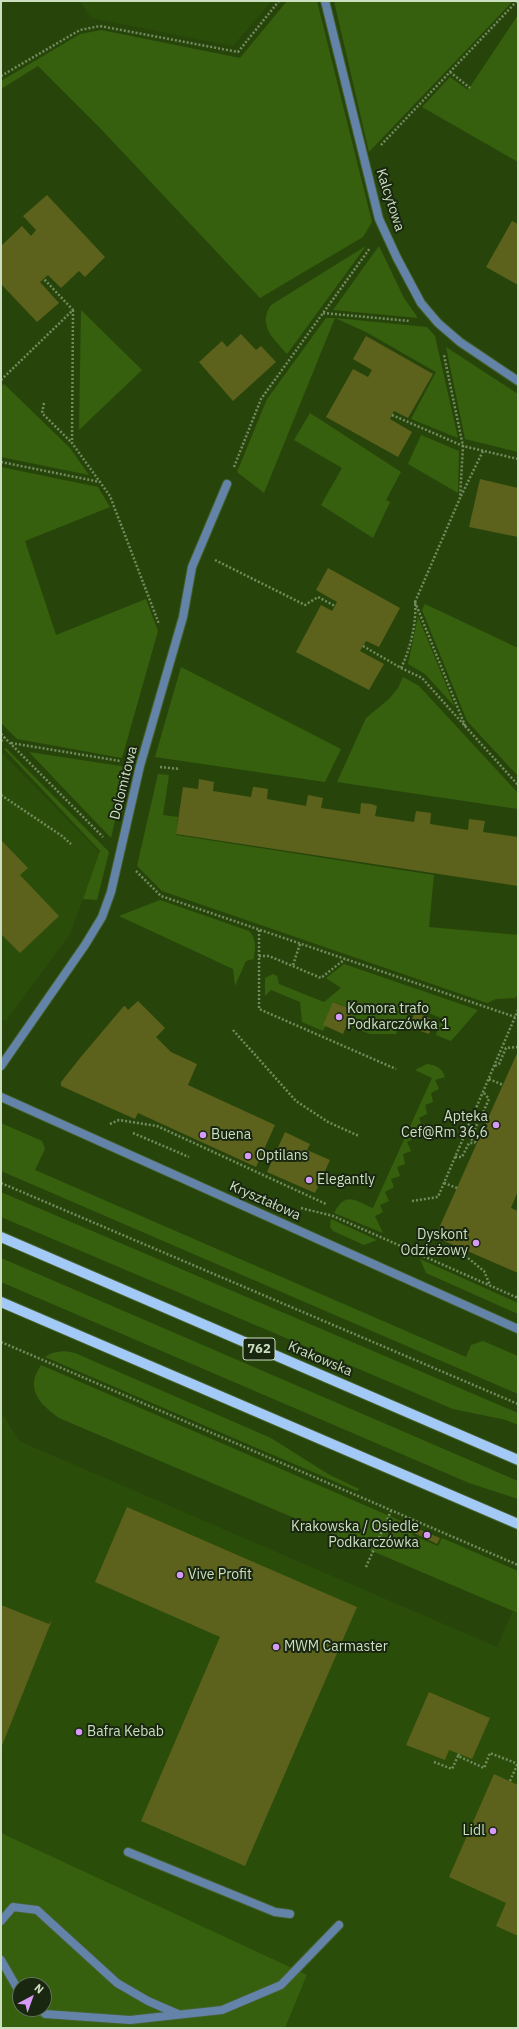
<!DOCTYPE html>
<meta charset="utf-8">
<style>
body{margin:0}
#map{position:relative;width:519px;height:2029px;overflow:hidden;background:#27450b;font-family:"IBM Plex Sans",sans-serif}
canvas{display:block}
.frame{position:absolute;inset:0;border:2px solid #ccdfc1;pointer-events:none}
.north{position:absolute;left:12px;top:1977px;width:40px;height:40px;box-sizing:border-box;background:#192710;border:1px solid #617157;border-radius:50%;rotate:41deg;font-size:11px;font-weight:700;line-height:16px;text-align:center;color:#ccdfc1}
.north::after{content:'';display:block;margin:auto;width:14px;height:18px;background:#d89af8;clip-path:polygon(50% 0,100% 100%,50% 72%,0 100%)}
</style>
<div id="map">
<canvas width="519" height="2029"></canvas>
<div class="frame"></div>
<div class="north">N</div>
</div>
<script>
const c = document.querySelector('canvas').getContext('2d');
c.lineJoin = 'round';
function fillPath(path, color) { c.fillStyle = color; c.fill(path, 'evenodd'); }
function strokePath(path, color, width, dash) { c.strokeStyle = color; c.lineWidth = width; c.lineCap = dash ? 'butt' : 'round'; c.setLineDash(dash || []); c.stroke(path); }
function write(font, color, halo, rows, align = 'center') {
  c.font = font + ' "IBM Plex Sans",sans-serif'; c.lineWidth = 4; c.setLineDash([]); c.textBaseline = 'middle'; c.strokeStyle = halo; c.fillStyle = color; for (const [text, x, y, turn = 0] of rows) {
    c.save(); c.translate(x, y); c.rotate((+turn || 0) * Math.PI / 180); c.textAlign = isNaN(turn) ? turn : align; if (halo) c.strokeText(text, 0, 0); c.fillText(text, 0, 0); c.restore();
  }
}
const built = new Path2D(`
 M80,1H272L233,46L91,18Z
 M1,752L100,853L70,934L6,1021L1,1019Z
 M1,1412L19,1441L497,1647L513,1611L401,1563L518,1580V2028H285L307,1976L1,1836Z`);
const green = new Path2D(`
 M287,1H317L372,222L363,237L260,298L100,128L38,66L1,89V81L80,34L101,30L240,58Z
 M334,1H513L369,152Z
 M518,15V162L422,107L450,77L468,90Z
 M366,246L287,354C274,339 257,325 271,305Z
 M379,246L404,298L418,318L333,310Z
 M81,310L142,370L79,430Z
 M326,318H335L427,327L435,336L458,438L411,419L436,372L366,332L335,318L264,493L237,472L267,399Z
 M446,347L518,394V452L465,439Z
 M4,384L70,448L89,475L1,457V386Z
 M310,413L401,472L386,500L390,502L373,538L321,505L342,468L294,440Z
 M421,435L459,451L458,493L408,464Z
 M1,467L98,487L110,507L25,541L56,635L146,599L158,631L122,758L17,739L1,723Z
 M425,604L518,648V776L467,721L422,610Z
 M418,616L455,707L425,674L408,664Z
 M181,667L341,749L325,782L155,757Z
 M403,677L419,686L518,793V809L337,782L366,718L389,699L398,688Z
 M6,748L109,852L97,900L83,899L100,851L4,749Z
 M29,752L127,767L111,838Z
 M158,774L169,775L163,815L178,817L176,835L434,875L429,927L518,935V995L515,998L496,999L487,1003L162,891L137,866Z
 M160,900L249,931C257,939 255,949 254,959L246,961L235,986L233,969L119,916Z
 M344,964L478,1010L451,1041L436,1035L441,1018L411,1006L406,1021L402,1019L396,1034H370L347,1025L353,1010L334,1002L324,1025L326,1026L323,1031L302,1022L300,1002L271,990L265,996V978L273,974L277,976L279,984L324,1002L341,988L326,978Z
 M427,1064C436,1065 442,1068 445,1077L435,1080L439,1089L431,1093L433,1102L425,1105L427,1114L419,1118L422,1126L414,1130L416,1137L407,1142L411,1151L403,1154L405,1164L397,1167L400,1176L391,1179L394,1187L385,1192L389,1201L380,1205L383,1212L375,1216L383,1233L334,1213C346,1190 355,1201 373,1208L432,1078L415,1070Z
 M1,1123L42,1141L45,1149L35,1170L466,1357L471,1345L483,1341L518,1356V1394L1,1171Z
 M1,1192L518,1413V1425L506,1420L453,1409L1,1217Z
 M331,1219L377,1240L364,1245L333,1231L330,1227Z
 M1,1258L518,1481V1499L469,1483L1,1282Z
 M420,1259L518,1303V1314L426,1273Z
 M64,1351L75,1353L271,1438L328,1474L359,1489L357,1491L45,1357L52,1353Z
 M41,1365L415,1527L412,1535L438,1546L442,1538L518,1571V1613L59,1418C48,1410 33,1398 34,1383C34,1377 38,1370 41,1365Z
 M1,1833L307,1975L285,2028H1ZM20,1985H44V2009H20Z`);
const building = new Path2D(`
 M47,195L105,257L85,277L79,271L61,288L48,275L40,282L59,303L37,322L1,284V246L22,226L31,236L36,230L23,216Z
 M512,221L518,224V285L486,267Z
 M241,334L256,350L261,346L276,362L233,401L199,362L222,341L227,347Z
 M366,336L433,374L408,418L394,411L390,419L412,432L398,457L326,417L353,369L368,377L372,370L353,359Z
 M480,479L518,488V537L469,527Z
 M328,568L400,608L379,647L366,641L360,651L384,664L369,690L296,652L321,605L332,611L337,602L316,590Z
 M199,779L214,782L213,791L251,797L253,787H255L268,789L267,799L306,806L308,795L323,798L321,808L360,814L361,803L371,804L377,806L375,816L414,822L416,811L431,813L430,824L468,830L469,819L485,821L483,832L518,837V886L176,834L183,787L198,789Z
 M1,840L28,868L20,875L59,916L20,953L1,934Z
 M138,1001L165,1028L156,1037L171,1052L197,1064L188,1085L275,1125L256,1167L138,1113L135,1119L61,1086V1082L80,1058L123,1007L125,1006L128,1010Z
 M333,1002L353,1010L343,1034L323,1025Z
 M415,1012L434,1020L429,1034L409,1027Z
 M518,1051V1191L511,1208L518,1211V1273L435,1237Z
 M285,1132L310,1144L307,1150L330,1160L315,1193L267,1172Z
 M127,1507L357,1607L245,1866L141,1821L220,1637L95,1582Z
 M416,1528L440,1538L437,1544L414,1533Z
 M1,1605L49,1624L52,1620L1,1748Z
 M429,1692L490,1718L472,1759L449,1750L445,1760L406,1745Z
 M494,1774L518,1785V1936L496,1926L506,1903L449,1877Z`);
const path = new Path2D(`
 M450,72L470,88
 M1,76L80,30L100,26L238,52L279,1
 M381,145L517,1
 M73,310L72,443L110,496L159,624
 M323,313L410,321
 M1,380L73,310L44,279
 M44,403L42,413L72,443
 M392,415L463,446L518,459
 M1,462L100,482
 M234,467L261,399L370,248
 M461,496L483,451
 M215,560L305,605L318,597L335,606
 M415,602L460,498L463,446L444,355
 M363,646L401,668C410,650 417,622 415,602L466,728
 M401,668L422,678L518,785
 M1,734L103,837
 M1,741L5,737
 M11,743L120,761
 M160,767L180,769
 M1,795L62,836L71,844
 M136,871L161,896L515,1017
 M259,930V1009L396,1069
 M259,956H269L321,978L345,959
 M293,965L300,944
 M233,1030L296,1101L328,1122L359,1136
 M495,1066L499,1064L506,1048L518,1047
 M489,1079L503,1085
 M484,1093L489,1099L482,1115L487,1120
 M472,1118L477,1124L471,1139L477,1143
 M110,1124L119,1120L157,1126L326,1204
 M133,1133L189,1157
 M455,1157H462L469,1143H475
 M1,1183L518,1404
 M444,1183L457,1188
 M412,1201L438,1197L518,1010
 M301,1208L333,1216L518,1298
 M463,1254L465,1250
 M423,1256L438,1250L463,1254L484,1271L490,1285
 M1,1342L518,1565
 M366,1567L391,1511
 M459,1754L458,1756L484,1768L490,1753L518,1764
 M434,1762L452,1769L458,1756
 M510,1781L518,1763`);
const lane = new Path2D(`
 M128,1852L275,1912L290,1914
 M1,1921L13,1907L37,1910L117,1983L148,2001L178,2014
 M1,1960L20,1993
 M40,2009L45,2014L130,2020L222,2010L281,1985L339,1925`);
const street = new Path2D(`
 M325,1L379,219L397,258L421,303L438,323L460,342L518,381
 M1,1066L85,945L102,917L111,892L140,766L183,617L192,567L227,484
 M1,1097L518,1329`);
const primary = new Path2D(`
 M1,1237L518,1460
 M1,1302L518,1524`);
const markers = [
 [339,1017,4,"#d89af8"],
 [496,1125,4,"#d89af8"],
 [203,1135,4,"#d89af8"],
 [248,1156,4,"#d89af8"],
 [309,1180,4,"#d89af8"],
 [476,1243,4,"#d89af8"],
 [427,1535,4,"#d89af8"],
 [180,1575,4,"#d89af8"],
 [276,1647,4,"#d89af8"],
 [79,1732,4,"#d89af8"],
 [493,1831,4,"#d89af8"]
];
const shields = [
 [259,1349,32]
];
const shieldNames = [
 ["762",259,1349]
];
const streetNames = [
 ["Kalcytowa",390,200,72],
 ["Dolomitowa",124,783,-76],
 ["Kryształowa",265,1201,24],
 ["Krakowska",320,1359,23]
];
const poiNames = [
 ["Komora trafo",347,1009],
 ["Podkarczówka 1",347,1025],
 ["Apteka",488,1117,"right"],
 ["Cef@Rm 36,6",488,1133,"right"],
 ["Buena",211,1135],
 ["Optilans",256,1156],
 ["Elegantly",317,1180],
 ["Dyskont",468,1235,"right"],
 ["Odzieżowy",468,1251,"right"],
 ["Krakowska / Osiedle",419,1527,"right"],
 ["Podkarczówka",419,1543,"right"],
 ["Vive Profit",188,1575],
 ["MWM Carmaster",284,1647],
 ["Bafra Kebab",87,1732],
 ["Lidl",485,1831,"right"]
];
fillPath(built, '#2a4d09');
fillPath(green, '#36600d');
fillPath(building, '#5c611c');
strokePath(lane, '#45612c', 10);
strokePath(street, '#45612c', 10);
strokePath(primary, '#45612c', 12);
strokePath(path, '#738c5f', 2.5, [2, 2]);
strokePath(lane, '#6483a9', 8);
strokePath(street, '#6483a9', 8);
strokePath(primary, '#a3c9f6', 10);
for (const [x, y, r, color] of markers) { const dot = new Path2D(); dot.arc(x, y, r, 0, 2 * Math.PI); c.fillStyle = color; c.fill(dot); strokePath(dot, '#192710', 1.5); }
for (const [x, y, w] of shields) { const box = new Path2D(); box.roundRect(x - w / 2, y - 11, w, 22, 3); c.fillStyle = '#192710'; c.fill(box); strokePath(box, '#ccdfc1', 1); }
write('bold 13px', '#ccdfc1', null, shieldNames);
write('14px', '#ccdfc1', '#192710', streetNames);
write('14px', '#ccdfc1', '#192710', poiNames, 'left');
</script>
